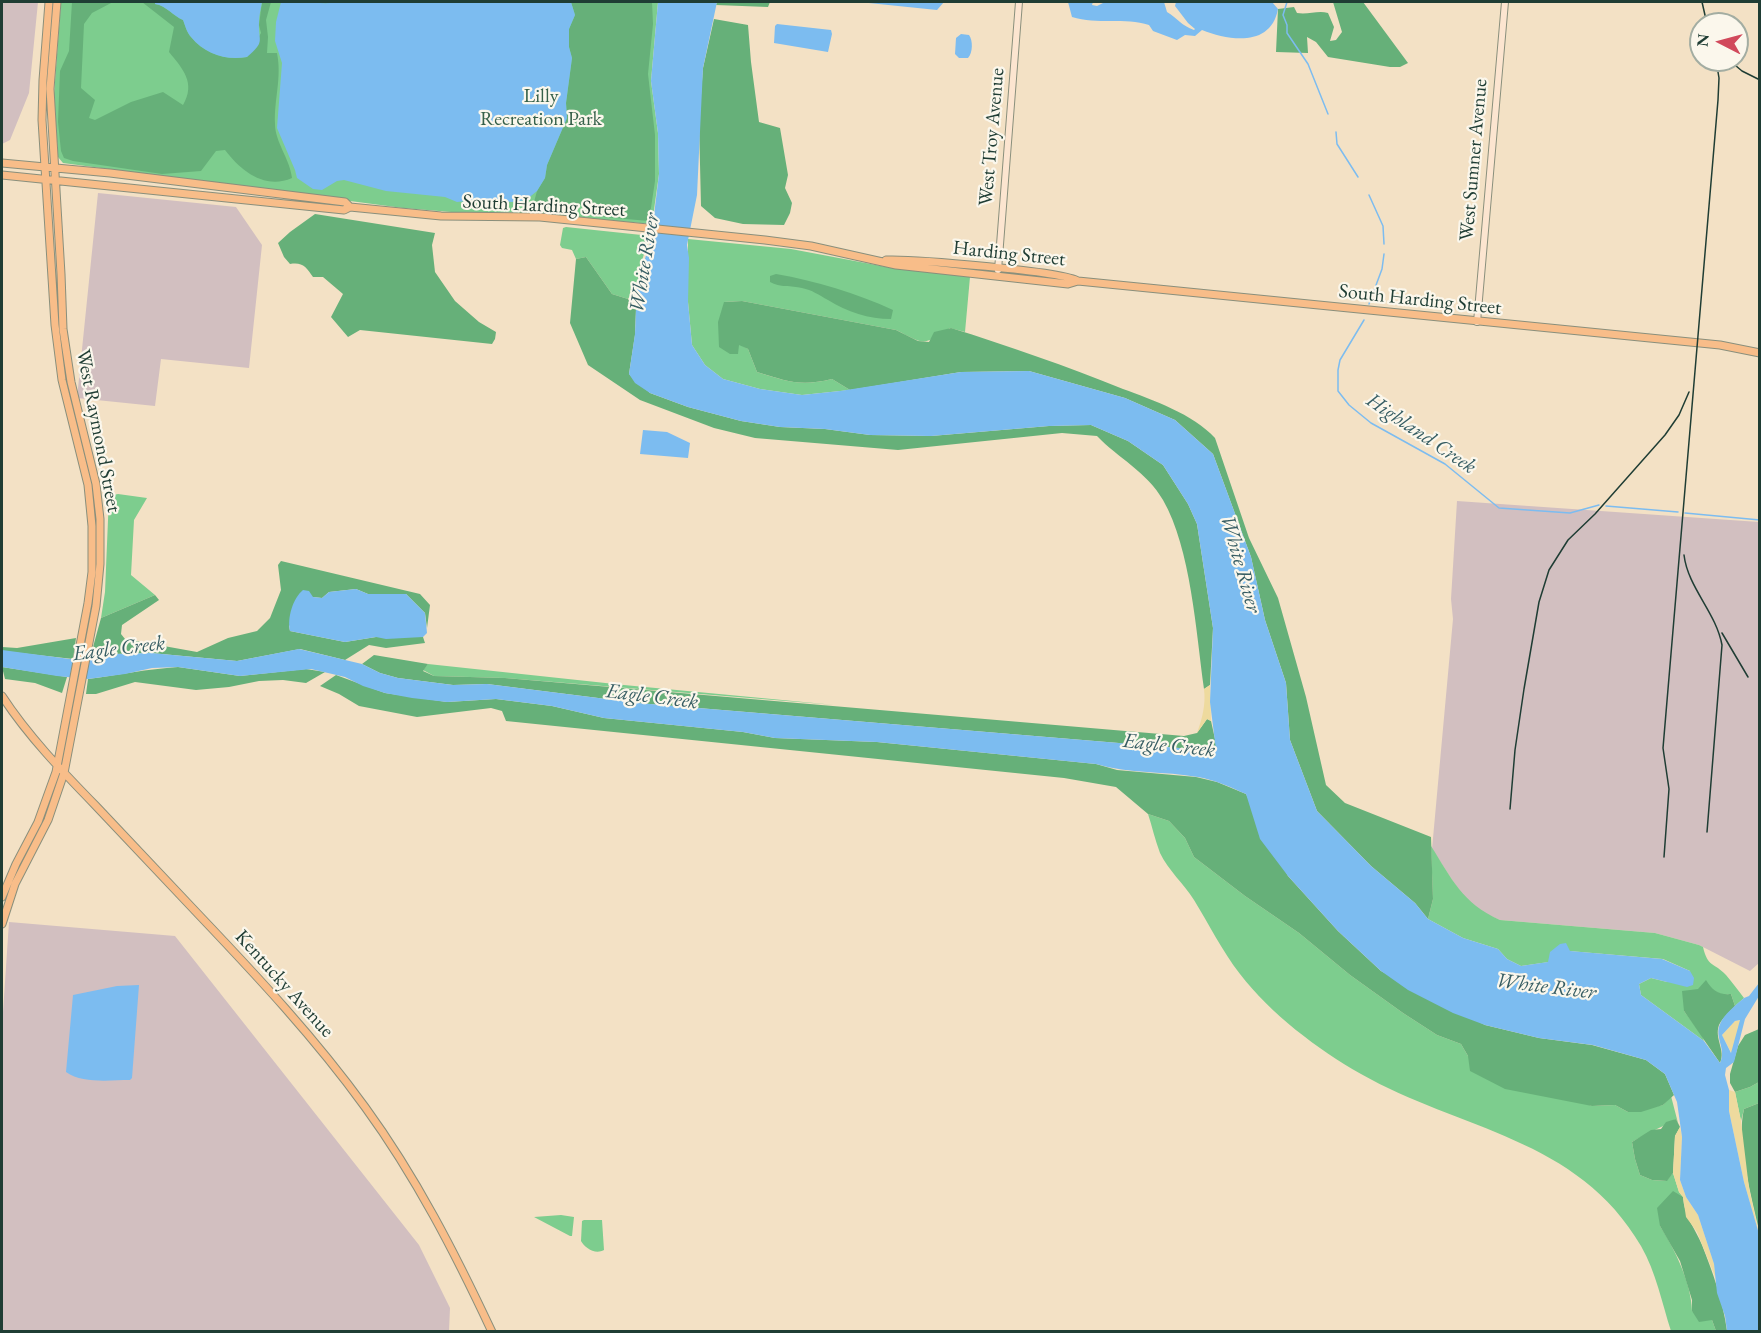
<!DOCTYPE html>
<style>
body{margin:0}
#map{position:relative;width:1761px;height:1333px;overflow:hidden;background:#f3e1c5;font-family:"EB Garamond",serif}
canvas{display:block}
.frame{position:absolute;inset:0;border:3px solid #1f3d34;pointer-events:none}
.north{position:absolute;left:1689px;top:12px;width:60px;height:60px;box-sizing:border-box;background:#fbf7ec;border:2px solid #a3ada2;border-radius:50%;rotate:276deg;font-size:16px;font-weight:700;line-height:24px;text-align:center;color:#1f3d34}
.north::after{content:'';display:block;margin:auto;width:21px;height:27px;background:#d1495b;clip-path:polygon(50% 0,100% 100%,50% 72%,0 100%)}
</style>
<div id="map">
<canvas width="1761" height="1333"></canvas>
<div class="frame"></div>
<div class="north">N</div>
</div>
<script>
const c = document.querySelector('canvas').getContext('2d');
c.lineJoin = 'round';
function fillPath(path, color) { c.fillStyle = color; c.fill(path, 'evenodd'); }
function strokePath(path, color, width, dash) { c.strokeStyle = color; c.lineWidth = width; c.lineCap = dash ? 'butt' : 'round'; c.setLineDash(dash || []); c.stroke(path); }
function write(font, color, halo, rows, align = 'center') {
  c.font = font + ' "EB Garamond",serif'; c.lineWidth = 4.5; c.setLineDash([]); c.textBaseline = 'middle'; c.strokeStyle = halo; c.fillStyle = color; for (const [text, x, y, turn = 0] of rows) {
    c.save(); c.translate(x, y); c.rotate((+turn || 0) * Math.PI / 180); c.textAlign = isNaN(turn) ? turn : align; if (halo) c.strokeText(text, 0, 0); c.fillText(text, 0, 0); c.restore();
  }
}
const industrial = new Path2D(`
 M2,2H38L29,93L10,140L2,144Z
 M98,193L236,207L262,245L249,368L161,359L155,406L77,398Z
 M1457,501L1759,522V963L1750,971L1699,945L1655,933L1500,920L1481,912L1462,895L1432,849L1453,619L1451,599Z
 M9,922L175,936L419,1245L450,1308L449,1331L2,1332V1027Z`);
const green = new Path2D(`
 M61,2H658L651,81L658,133L659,174L652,224L510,212L463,213L403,208L63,163L58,157L54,94Z
 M566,227L651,236L643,257L639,280L628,299L612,294L586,257L576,259L572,250L562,248L560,245L563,228Z
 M688,239L791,249L892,268L970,277L965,332L950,328C922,346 926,345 896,330L742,301L724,302L739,344L748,349L757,372C786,381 801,387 832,379L850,390L802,395L760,389L723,379L705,365L692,345L688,302Z
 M118,494L147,498L134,520L131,575L155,595L101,618L105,592L109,496Z
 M428,664L624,685L835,705L505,678L434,676L423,670Z
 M1148,814L1169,821L1185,838L1194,857L1245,896L1299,933L1350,975L1403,1013L1437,1035L1461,1044L1468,1056L1592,1106L1615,1105L1628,1112L1663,1105L1671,1096L1678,1123L1676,1119C1661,1128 1647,1133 1632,1142L1635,1159L1640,1175L1652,1180L1666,1181L1673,1173L1679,1192L1683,1197L1660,1226C1675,1250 1691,1282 1692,1311L1712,1320L1716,1331H1671C1662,1303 1656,1272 1641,1246C1578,1137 1459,1130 1361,1074C1317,1049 1271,1014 1240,974C1222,951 1209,924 1194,900C1184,884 1168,870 1160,853C1155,840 1152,826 1148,814Z
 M1431,846C1452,879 1462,903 1500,920L1655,933L1699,945L1703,947C1708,968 1714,962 1726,975C1732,982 1738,990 1744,998L1735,1006L1731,994L1723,995L1712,990L1684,1011L1702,1035L1704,1041L1641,995L1639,984L1651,978L1667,982L1690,971L1663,959L1569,951L1549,962L1521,966L1507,959L1498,949L1463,938L1428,919L1433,899Z
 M1759,1082V1103L1744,1109L1741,1121L1735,1092L1750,1087Z
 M561,1215L574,1217L572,1236H570L534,1217Z
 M584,1220H602L604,1250C595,1255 585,1248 581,1241L582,1221Z`);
const forest = new Path2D(`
 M72,2H113L92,13L84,24L81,88L95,100L89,118L95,120L131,102L163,92L183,105C196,83 183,69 169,52L174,27L142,2H155V4C167,6 173,16 183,20C185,25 187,33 191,37C205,54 227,61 247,57L261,33L259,25L262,2H271L266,20L268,37L267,53H277C282,78 274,99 275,124C275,142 290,159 292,178C265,190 241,171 225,150L216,151L201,171L162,174L73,161L64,158L61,151L58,122L60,71L69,51Z
 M571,2H652L653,24L648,74L655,135V181L649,221L603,217C587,199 557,203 534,202L537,191L545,178L547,165L567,118L566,103L572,58L569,47V29L575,15Z
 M717,2H770L768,7L716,5Z
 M1333,2H1363L1408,63L1400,67H1390L1328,57L1316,42L1307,37L1308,53L1276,52L1278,9L1294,7L1297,13C1308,15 1318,10 1328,13L1334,27L1330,41L1336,40L1342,32Z
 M714,19L748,25L751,62L759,122L780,128L788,175L785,188L792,203L790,213L784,225L743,224L715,218L701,206L699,122L703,68Z
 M315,214L435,233L432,245L435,272L455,301L479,322L496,332L495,339L492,344L360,330L348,337L331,317L343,294L323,277H313C306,267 303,262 290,264L284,257L278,243L290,232Z
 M586,257L612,294L628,299L636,309L635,335L629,374L650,393L688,407L741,421L780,427L825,429L870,435L931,436L1049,426L1091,425L1128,441L1163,465L1188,504L1197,524L1213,628L1210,685L1204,689C1196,632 1191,549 1163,500C1147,472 1118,458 1097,436L1062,433L898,450L755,438L714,428L640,400L588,365L570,323L576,259Z
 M776,274C816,281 856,293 893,310L891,319C869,319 847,312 828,300C819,295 812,290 802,288C791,285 780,288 770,282V276Z
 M742,301L896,330L918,341L929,342L934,332L951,328C1009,346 1066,366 1123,389C1153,400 1193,414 1215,438L1249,538L1278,598L1306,697L1326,785L1345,803L1431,837L1433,899L1428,919L1415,903L1371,866L1317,811L1290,740L1286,683L1265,620L1251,557L1213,454L1175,420L1125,398L1029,371L961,372L850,390L832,379C800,387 787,381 757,372L748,349L739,345L738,354H730L719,347L718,322L724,302Z
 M281,561L420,594L430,605L427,628L425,613L406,594H368L356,589L329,592L322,598L313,597L289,626L290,631L345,642L376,637H423L425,643L386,648L369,645L345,660L300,649L237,661L151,653L113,654L90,658L101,618L155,595L159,600L122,625L121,634L125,639L197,652L228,638L257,631L270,618L281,590L278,565Z
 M76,638L73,659L2,651V647L17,648Z
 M374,655L428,664L423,671L434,676L505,678L1184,736L1197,733L1207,719L1211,721L1217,748L1216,750H1203L638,703L487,684L453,685L398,678L380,673L362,664Z
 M2,667L67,677L62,693L35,683L5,679Z
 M178,667L240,676L306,669L325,672L306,683L283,680L259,681L229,687L196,690L135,682L96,694H86L88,679C118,675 148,669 178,667Z
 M336,675L385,693L447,702L496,699L552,706L604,718L743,732L775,738L877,742L1096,764L1117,770L1196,777L1217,782L1246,794L1288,876L1338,931L1381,971L1485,1025L1539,1038L1592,1045L1646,1060L1665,1074L1674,1095L1663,1105L1641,1112H1628L1615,1105L1592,1106L1505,1089L1470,1071L1468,1056L1461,1044L1437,1035L1403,1013L1350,975L1299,933L1245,896L1194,857L1185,838L1169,821L1148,814L1116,787L1064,778L506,721L502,711L491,708L417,717L359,706L339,694L320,686Z
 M1706,980C1712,990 1718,995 1731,994L1735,1006C1730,1012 1722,1018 1719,1025C1714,1039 1726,1050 1720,1063L1684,1011L1682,991L1698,989Z
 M1759,1029V1082L1750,1087L1735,1092L1730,1083V1074L1738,1046L1745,1035Z
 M1759,1103V1230C1752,1199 1736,1140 1744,1109Z
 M1676,1119L1680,1127L1675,1136L1673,1173L1667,1181L1652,1180L1640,1175L1635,1159L1632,1142L1651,1130L1661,1129L1666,1122Z
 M1673,1191L1683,1197C1684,1216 1695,1228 1702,1245C1713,1273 1723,1301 1727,1331H1716L1712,1320L1699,1322L1692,1311V1300L1680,1261L1660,1226L1657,1208Z`);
const sand = new Path2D(`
 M1210,685L1211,721L1207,719L1197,733C1202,719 1206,705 1204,689Z
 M1741,1020L1732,1054L1722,1035L1735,1021Z
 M1729,1090L1735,1092L1741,1121L1749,1188L1759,1234L1744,1182L1729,1111Z
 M1680,1127L1682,1137L1680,1180L1686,1197L1698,1215L1714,1264L1716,1279L1697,1232L1686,1217L1683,1197L1679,1192L1673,1173L1675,1136Z`);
const water = new Path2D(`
 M155,2H262C261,8 259,15 259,22C258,42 266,41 247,57C226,61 205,54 191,37C187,33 185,25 183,20C173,16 167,6 155,4Z
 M281,2C295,1 328,5 339,2H571L575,15L569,29V47L572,58L566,103L567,118L547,165L545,178L537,191L526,200L512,202L476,200L457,202L445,197L386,191L344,180L337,181L322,190L313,189L297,178L295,170L277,128L282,63L275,41L276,22Z
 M658,2H717L703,68L697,195L687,245L689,258L688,302L692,345L705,365L723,379L760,389L802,395L840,391L961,372L1029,371L1125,398L1175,420L1213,454L1251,557L1265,620L1286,683L1290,740L1317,811L1371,866L1415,903L1428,919L1463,938L1498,949L1507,959L1521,966L1548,962L1550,952L1560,944L1566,943L1570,951L1662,959L1690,971L1694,978L1693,985L1687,987L1651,978L1639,984L1641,995L1704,1041L1720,1063C1727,1049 1714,1038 1720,1024C1724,1014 1736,1005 1744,998L1749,996L1759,983V996L1745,1019L1734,1062L1726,1068L1725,1075L1729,1090V1111L1744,1182L1759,1234V1331H1727L1725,1316L1717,1293L1714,1264L1698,1215L1686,1197L1680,1180L1682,1137L1677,1102L1665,1074L1646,1060L1593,1045L1539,1038L1485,1025L1453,1013L1408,990L1381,971L1338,931L1288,876L1260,839L1246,794C1230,787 1215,780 1198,777C1164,771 1130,774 1096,764L877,742L775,738L743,732L604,718L552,706L496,699L447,702L412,698L385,693L363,686L345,677L311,669L240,676L178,667L152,668L125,674L88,679L57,676L2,667V650L70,659L100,658L114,654L151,653L237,661L299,649L362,664L380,673L398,678L453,685L487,684L638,703L1203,750H1216L1210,702L1213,628L1197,524L1188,504L1163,465L1128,441L1091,425L1049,426L931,436L870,435L825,429L780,427L741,421L688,407L650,393L635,383L629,374L635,334L636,309L633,296L651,240L659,174L658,133L651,81ZM1740,1020L1731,1053L1722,1035L1735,1021Z
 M859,2H944L937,10Z
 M1068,2H1093L1092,5L1097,6L1105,2H1164L1167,12C1177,18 1182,26 1194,30L1195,29L1188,23L1175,6L1176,2H1272L1278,9C1271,47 1230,41 1202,30L1195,36L1185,35L1177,40L1153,31L1149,25C1125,17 1097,25 1072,17Z
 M777,24L831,30L832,34L828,52L774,43L775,26Z
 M961,34L969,35C973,40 973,53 968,58H959L955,54L956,38Z
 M643,430L667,432L690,443L688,458L640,454Z
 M356,589L368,594H406L425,613L427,633L423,637L386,639L376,637L345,642L290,631C287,618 293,598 303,590L309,591L313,597L322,598L329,592Z
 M139,985L132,1078L130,1080C110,1080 83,1084 66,1072L73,995L117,986Z`);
const stream = new Path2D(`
 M1287,2L1283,15L1287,25V33L1308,64L1328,114
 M1336,132L1337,144L1358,177
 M1369,195L1383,226L1384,244
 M1369,304L1382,269L1384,254
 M1364,320L1340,360L1338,370V391L1349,405L1371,423L1445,464L1499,508L1570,513L1599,505
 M1606,506L1678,512
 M1685,513L1760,520`);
const secondary = new Path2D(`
 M998,270L1019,2
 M1477,322L1505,2`);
const primary = new Path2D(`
 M2,163L110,173L345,202L350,207
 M2,175L344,210L350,207L441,216L540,217L765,240L811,246L896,265L1068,284L1078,281
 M886,260C912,259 1063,271 1078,281L1720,345L1760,353
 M2,696C28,736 62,771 96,806C130,842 164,878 199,915C257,976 315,1038 365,1107C416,1177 455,1253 492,1332
 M2,897L16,864L38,822L56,772L88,603L92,572V526L88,485L62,380L55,325L42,120L43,80L49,2
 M2,924L15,884L48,820L64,773L96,606L100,564V519L96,484L71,382L63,329L61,274L50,89L57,2`);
const rail = new Path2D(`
 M1702,2L1707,24
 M1729,60L1742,71L1760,80
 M1684,555C1688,588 1716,612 1722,645L1707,832
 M1722,633L1748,677
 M1510,809L1515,750L1524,689L1539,602L1549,570L1568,540L1595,514L1665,435L1679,415L1689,392
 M1664,857L1669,789L1663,748L1718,100L1719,78L1716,60`);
const parkNames = [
 ["Lilly",541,97],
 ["Recreation Park",541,120]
];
const streetNames = [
 ["West Troy Avenue",992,137,-85],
 ["West Sumner Avenue",1474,160,-85],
 ["South Harding Street",544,206,3],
 ["Harding Street",1009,254,6],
 ["South Harding Street",1420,300,6],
 ["West Raymond Street",98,431,79],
 ["Kentucky Avenue",284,984,48]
];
const waterNames = [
 ["White River",645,263,-81],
 ["Highland Creek",1421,434,34],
 ["White River",1240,564,74],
 ["Eagle Creek",119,649,-7],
 ["Eagle Creek",652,697,7],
 ["Eagle Creek",1169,746,6],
 ["White River",1546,987,7]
];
fillPath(industrial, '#d2bfc0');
fillPath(green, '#7dcd8e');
fillPath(forest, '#66b079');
fillPath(sand, '#eeda9e');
fillPath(water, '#7cbcf0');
strokePath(stream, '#7cbcf0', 1.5);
strokePath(secondary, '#898f7c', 8);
strokePath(primary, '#898f7c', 9);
strokePath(secondary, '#fce5d0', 6);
strokePath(primary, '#f8bd89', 7);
strokePath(rail, '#1f3d34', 1.5);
write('20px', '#36614a', '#fbf7ec', parkNames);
write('20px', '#1f3d34', '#fbf7ec', streetNames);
write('italic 21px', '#365d63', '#fbf7ec', waterNames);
</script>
